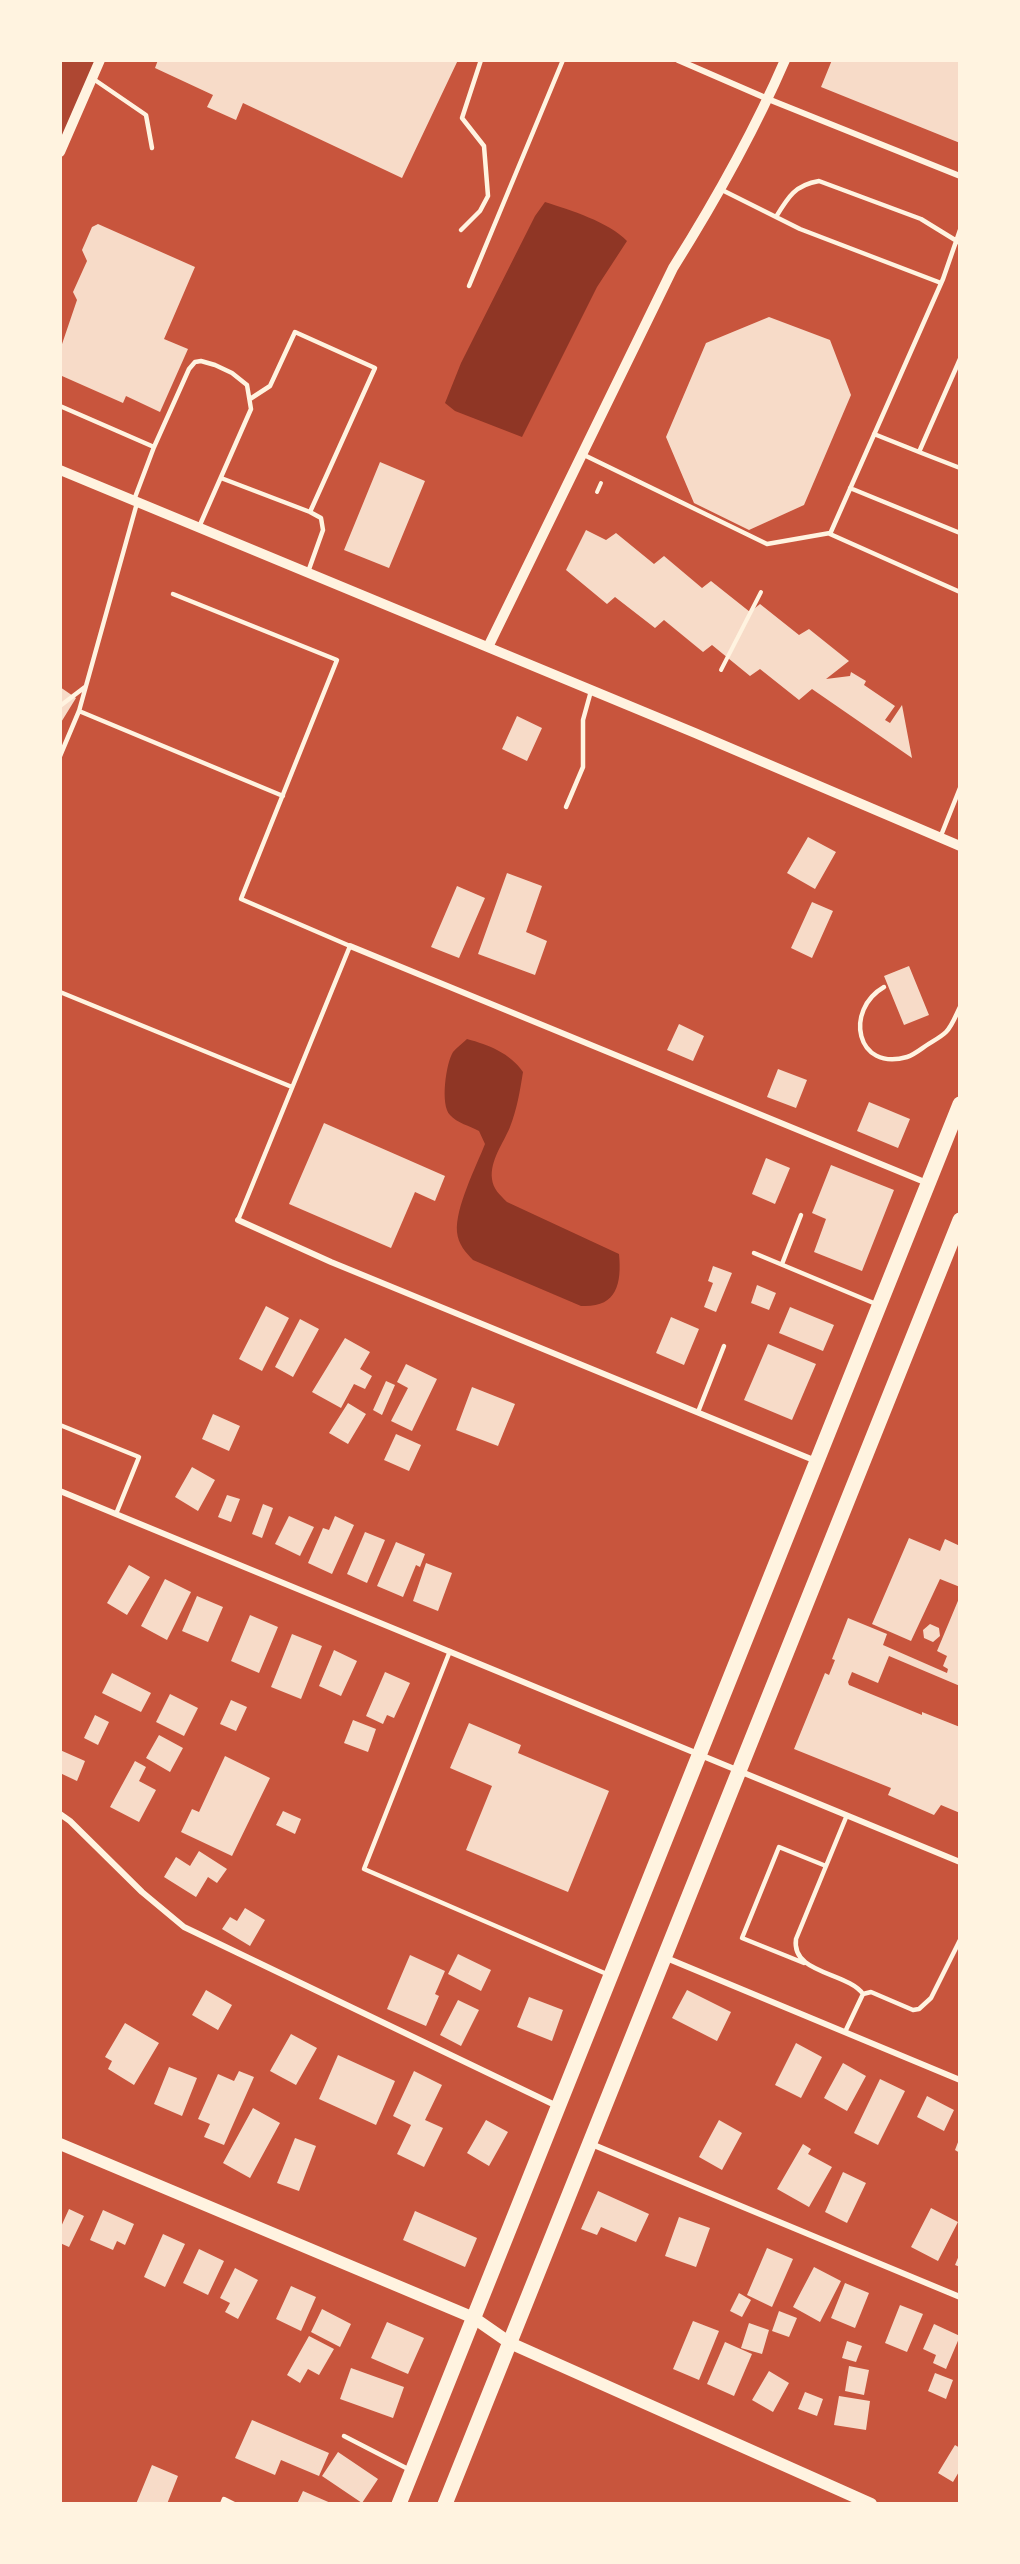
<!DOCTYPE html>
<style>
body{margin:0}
#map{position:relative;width:1020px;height:2564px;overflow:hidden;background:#c8553d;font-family:Figtree,sans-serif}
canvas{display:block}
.frame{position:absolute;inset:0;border:62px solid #fff3e0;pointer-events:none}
</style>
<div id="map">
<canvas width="1020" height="2564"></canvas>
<div class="frame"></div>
</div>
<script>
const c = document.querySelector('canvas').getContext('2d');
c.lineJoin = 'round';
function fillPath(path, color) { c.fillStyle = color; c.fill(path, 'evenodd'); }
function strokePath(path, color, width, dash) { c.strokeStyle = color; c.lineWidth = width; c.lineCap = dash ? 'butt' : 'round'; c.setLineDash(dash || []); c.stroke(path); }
const green = new Path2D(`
 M60,60H100L60,152Z`);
const water = new Path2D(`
 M545,202C570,210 609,222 627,241L597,287L522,437L455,411L445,403L461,363L535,216Z
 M467,1039C489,1045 510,1053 523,1072C520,1091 517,1109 510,1127C503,1144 490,1160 492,1179C493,1189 500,1195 507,1202L619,1254C622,1285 616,1308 581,1306L473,1260C466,1253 458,1244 457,1232C455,1208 476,1167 485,1144L479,1131C470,1126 457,1123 450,1115C440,1105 446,1063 453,1052C457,1047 463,1043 467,1039Z`);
const building = new Path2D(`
 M158,60H458L402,178L243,103L236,120L207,107L213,95L155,68Z
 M832,60H960V143L821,87Z
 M98,224L195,267L164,339L188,349L160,412L126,396L123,403L62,376L60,350L77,300L73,292L87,261L82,250L92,227Z
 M769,317L830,340L851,395L804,505L749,530L694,503L666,437L706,343Z
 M380,462L425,481L389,568L344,550Z
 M586,530L606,540L616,533L654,564L664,556L702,588L711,581L750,612L760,604L799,635L809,629L849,661L826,679L850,676L851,672L866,681L864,685L895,706L885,720L890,723L902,705L912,758L812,689L799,700L760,669L750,676L712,645L703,652L664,620L655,628L615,597L607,604L566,570Z
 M60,687L76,698L60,724Z
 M517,716L542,728L527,761L502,749Z
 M808,837L836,852L815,889L787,873Z
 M507,873L542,886L526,932L547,941L535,975L478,954Z
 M457,886L485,898L459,958L431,947Z
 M812,902L833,911L812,958L791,948Z
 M909,966L929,1015L904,1025L884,976Z
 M679,1024L704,1036L693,1061L667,1050Z
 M778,1069L807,1080L796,1108L767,1097Z
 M869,1102L910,1119L898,1148L857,1131Z
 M324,1123L445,1176L435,1201L415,1192L391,1248L289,1204Z
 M766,1158L790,1168L775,1204L752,1194Z
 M831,1165L894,1190L862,1271L814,1252L826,1219L812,1213Z
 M713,1266L732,1273L716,1312L704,1307L713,1283L708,1281Z
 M757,1285L776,1293L769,1310L751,1303Z
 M266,1306L289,1318L262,1371L239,1359Z
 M790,1307L834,1325L823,1351L779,1333Z
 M671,1317L699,1329L684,1365L656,1353Z
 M300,1319L319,1329L293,1377L275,1367Z
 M345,1338L370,1352L360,1369L372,1376L365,1389L354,1384L341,1408L312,1392Z
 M768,1344L816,1364L792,1420L744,1400Z
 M406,1364L437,1379L412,1431L391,1421L408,1388L397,1382Z
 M386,1381L395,1385L382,1415L373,1410Z
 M472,1387L515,1404L498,1446L456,1430Z
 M348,1403L366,1414L348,1444L329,1433Z
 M213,1414L240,1426L229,1451L202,1439Z
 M396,1434L421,1445L409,1471L384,1460Z
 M192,1467L215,1480L198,1511L175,1497Z
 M227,1495L240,1499L231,1522L218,1517Z
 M263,1504L273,1508L262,1538L252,1534Z
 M289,1516L314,1527L300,1556L275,1544Z
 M335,1516L354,1525L332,1574L308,1563L323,1528L329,1530Z
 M365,1532L385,1540L367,1583L347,1574Z
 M909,1538L940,1551L945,1539L960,1546V1587L940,1579L911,1641L872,1624Z
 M396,1542L425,1554L420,1567L416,1565L403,1597L377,1586Z
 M426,1563L452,1573L438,1611L413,1601Z
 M129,1565L150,1577L127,1615L107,1603Z
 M165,1579L191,1592L167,1640L141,1626Z
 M197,1596L223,1607L208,1642L182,1631Z
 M960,1596V1686L889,1656L878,1683L852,1672L848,1682L849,1685L922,1715V1712L960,1727V1813L941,1805L934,1815L888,1795L891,1788L794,1749L825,1673L829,1675L835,1660L832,1659L848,1618L887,1634L883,1645L947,1673L948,1669L943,1666L947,1656L937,1651Z
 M250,1615L278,1627L259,1673L231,1661Z
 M930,1624L939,1628L940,1636L933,1642L924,1638L923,1630Z
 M292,1634L322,1646L301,1699L271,1687Z
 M334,1650L357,1661L341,1696L319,1686Z
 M385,1672L410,1683L394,1718L387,1715L383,1724L366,1716Z
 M112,1673L151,1693L141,1712L102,1693Z
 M170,1694L198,1708L184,1736L156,1722Z
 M231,1700L247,1707L236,1731L220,1724Z
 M95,1715L109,1722L98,1745L84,1738Z
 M353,1720L376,1729L368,1752L344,1743Z
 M469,1723L521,1745L518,1753L609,1791L568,1892L466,1850L492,1786L450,1768Z
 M159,1735L183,1748L170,1772L146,1758Z
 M60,1750L85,1761L77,1781L60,1773Z
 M225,1756L270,1778L232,1856L181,1832L192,1809L199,1812Z
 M135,1761L146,1767L139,1781L156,1790L139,1822L110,1807Z
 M283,1811L301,1819L295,1834L276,1825Z
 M199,1851L227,1869L217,1883L208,1877L196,1897L164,1877L176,1857L190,1866Z
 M245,1908L265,1920L250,1946L222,1929L230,1917L237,1921Z
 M458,1954L491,1970L481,1991L448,1974Z
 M410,1955L445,1971L435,1994L439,1996L426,2026L387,2009Z
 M206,1990L232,2005L218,2030L192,2015Z
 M687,1990L731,2012L717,2041L672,2018Z
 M529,1997L563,2010L552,2041L517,2027Z
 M458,2000L479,2010L461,2046L440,2035Z
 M125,2023L159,2043L134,2085L108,2069L112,2061L105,2057Z
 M291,2034L317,2048L296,2085L270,2071Z
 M796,2043L822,2057L801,2098L775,2085Z
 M338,2055L395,2081L376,2125L319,2099Z
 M843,2063L866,2076L847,2111L824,2098Z
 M169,2067L197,2078L182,2116L154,2104Z
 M239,2071L254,2077L224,2145L204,2137L210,2124L198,2119L218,2074L234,2081Z
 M414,2071L442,2085L425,2120L443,2128L424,2167L397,2154L411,2125L393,2116Z
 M880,2079L905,2091L878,2145L854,2133Z
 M927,2096L954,2110L944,2131L917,2117Z
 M253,2108L280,2123L250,2178L223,2163Z
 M486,2120L508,2132L489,2166L467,2153Z
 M719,2120L742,2133L722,2170L699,2157Z
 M960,2137V2153L955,2150Z
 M295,2138L316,2146L299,2191L277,2183Z
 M803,2144L811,2149L808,2154L832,2167L809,2207L777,2189Z
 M843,2172L866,2183L847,2223L825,2212Z
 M598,2191L649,2214L636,2242L601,2227L597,2235L581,2229Z
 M931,2208L958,2222L938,2261L911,2247Z
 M69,2209L84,2216L69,2247L60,2243V2229Z
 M103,2210L134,2224L125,2245L117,2241L113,2250L90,2240Z
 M415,2211L477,2238L465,2267L403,2240Z
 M679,2217L710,2228L696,2267L665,2256Z
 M163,2234L185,2244L165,2287L144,2277Z
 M767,2248L793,2259L772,2307L747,2295Z
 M199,2249L224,2261L208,2295L183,2283Z
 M960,2253V2267L955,2265Z
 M814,2267L841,2281L820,2322L793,2307Z
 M235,2268L258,2280L238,2319L225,2312L230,2303L220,2298Z
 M845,2283L869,2293L855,2328L831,2318Z
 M291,2286L316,2297L301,2331L276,2319Z
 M739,2293L751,2300L742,2317L730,2311Z
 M900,2305L923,2314L907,2352L885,2343Z
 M322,2309L351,2324L340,2347L311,2332Z
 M779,2311L797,2318L789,2337L772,2331Z
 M693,2321L719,2331L699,2380L673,2369Z
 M387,2322L424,2338L408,2374L371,2358Z
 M749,2323L769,2330L762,2354L741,2348Z
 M934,2324L960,2336L946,2369L933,2363L936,2355L923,2349Z
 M309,2336L334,2349L319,2375L308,2369L300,2383L287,2375Z
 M847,2341L862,2346L856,2362L842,2358Z
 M725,2342L752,2354L734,2396L707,2384Z
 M849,2366L869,2370L864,2395L845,2391Z
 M351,2368L404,2387L393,2418L340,2399Z
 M769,2371L789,2383L773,2412L752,2400Z
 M935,2373L953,2380L946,2399L928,2391Z
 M805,2392L823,2399L817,2416L798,2409Z
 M839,2396L870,2401L866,2430L834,2425Z
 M252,2420L329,2453L319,2476L281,2460L275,2475L235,2458Z
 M955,2445L960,2448V2470L953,2482L938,2473Z
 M338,2452L378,2479L362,2503L322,2476Z
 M152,2465L178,2476L167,2504H136Z
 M303,2491L333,2504H297Z`);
const path = new Path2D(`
 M597,492L601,483
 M721,670L761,592`);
const service = new Path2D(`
 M92,78L146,115L152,148
 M720,189L800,229L941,283
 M776,217C788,197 795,185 819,181L921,219L960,243
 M461,230L480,211L488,196L484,146L462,118L481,60
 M960,230L943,279L830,534L960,592
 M469,286L563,60
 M960,359L919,452L960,468
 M250,399L270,386L295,332L375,368L310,512
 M60,406L154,447L134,500
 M874,434L919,452
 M154,447L189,369L195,362L201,361L215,365L232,373L247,385L251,409L199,527
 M582,454L767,544L830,533
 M221,478L310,512L321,518L323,530L308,572
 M850,488L960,533
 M173,594L337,660L241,899L350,946L238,1220
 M60,706L85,687
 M79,711L283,796
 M60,756L79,711L137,503
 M566,807L583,767V720L591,691
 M940,838L960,788
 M884,987C844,1010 856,1072 907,1057C914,1055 921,1049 927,1045C933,1041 941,1037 946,1032C952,1026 956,1015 960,1007
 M60,992L292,1087
 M754,1253L876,1304
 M782,1264L801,1215
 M698,1412L724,1346
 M60,1425L139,1457L116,1514
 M450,1651L364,1869L609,1975
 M847,1815L796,1939C791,1974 847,1972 863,1994
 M804,1963L742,1938L779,1847L826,1866
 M845,2032L863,1994L871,1992L913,2010L919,2009L931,1998L960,1940
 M344,2436L410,2470
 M222,2504L224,2499L234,2504`);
const minor = new Path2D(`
 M678,60L768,99L960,176
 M350,946L927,1183
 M238,1220L331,1262L816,1461
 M60,1491L960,1862
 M60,1814L70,1821L142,1892L184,1927L557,2106
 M664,1957L960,2080
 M589,2143L960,2297`);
const tertiary = new Path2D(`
 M60,152L100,60
 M60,470L695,733L960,846
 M488,647L673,268C715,201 754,132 785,60`);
const secondary = new Path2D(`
 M60,2144L474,2318L510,2343L871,2504`);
const primary = new Path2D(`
 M399,2504L960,1104
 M445,2504L960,1220`);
fillPath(green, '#ae4732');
fillPath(water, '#8f3625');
fillPath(building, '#f7dbc8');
strokePath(path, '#fff3e0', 4);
strokePath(service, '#fff3e0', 4.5);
strokePath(minor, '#fff3e0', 6);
strokePath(tertiary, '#fff3e0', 10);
strokePath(secondary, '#fff3e0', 12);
strokePath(primary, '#fff3e0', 15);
</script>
